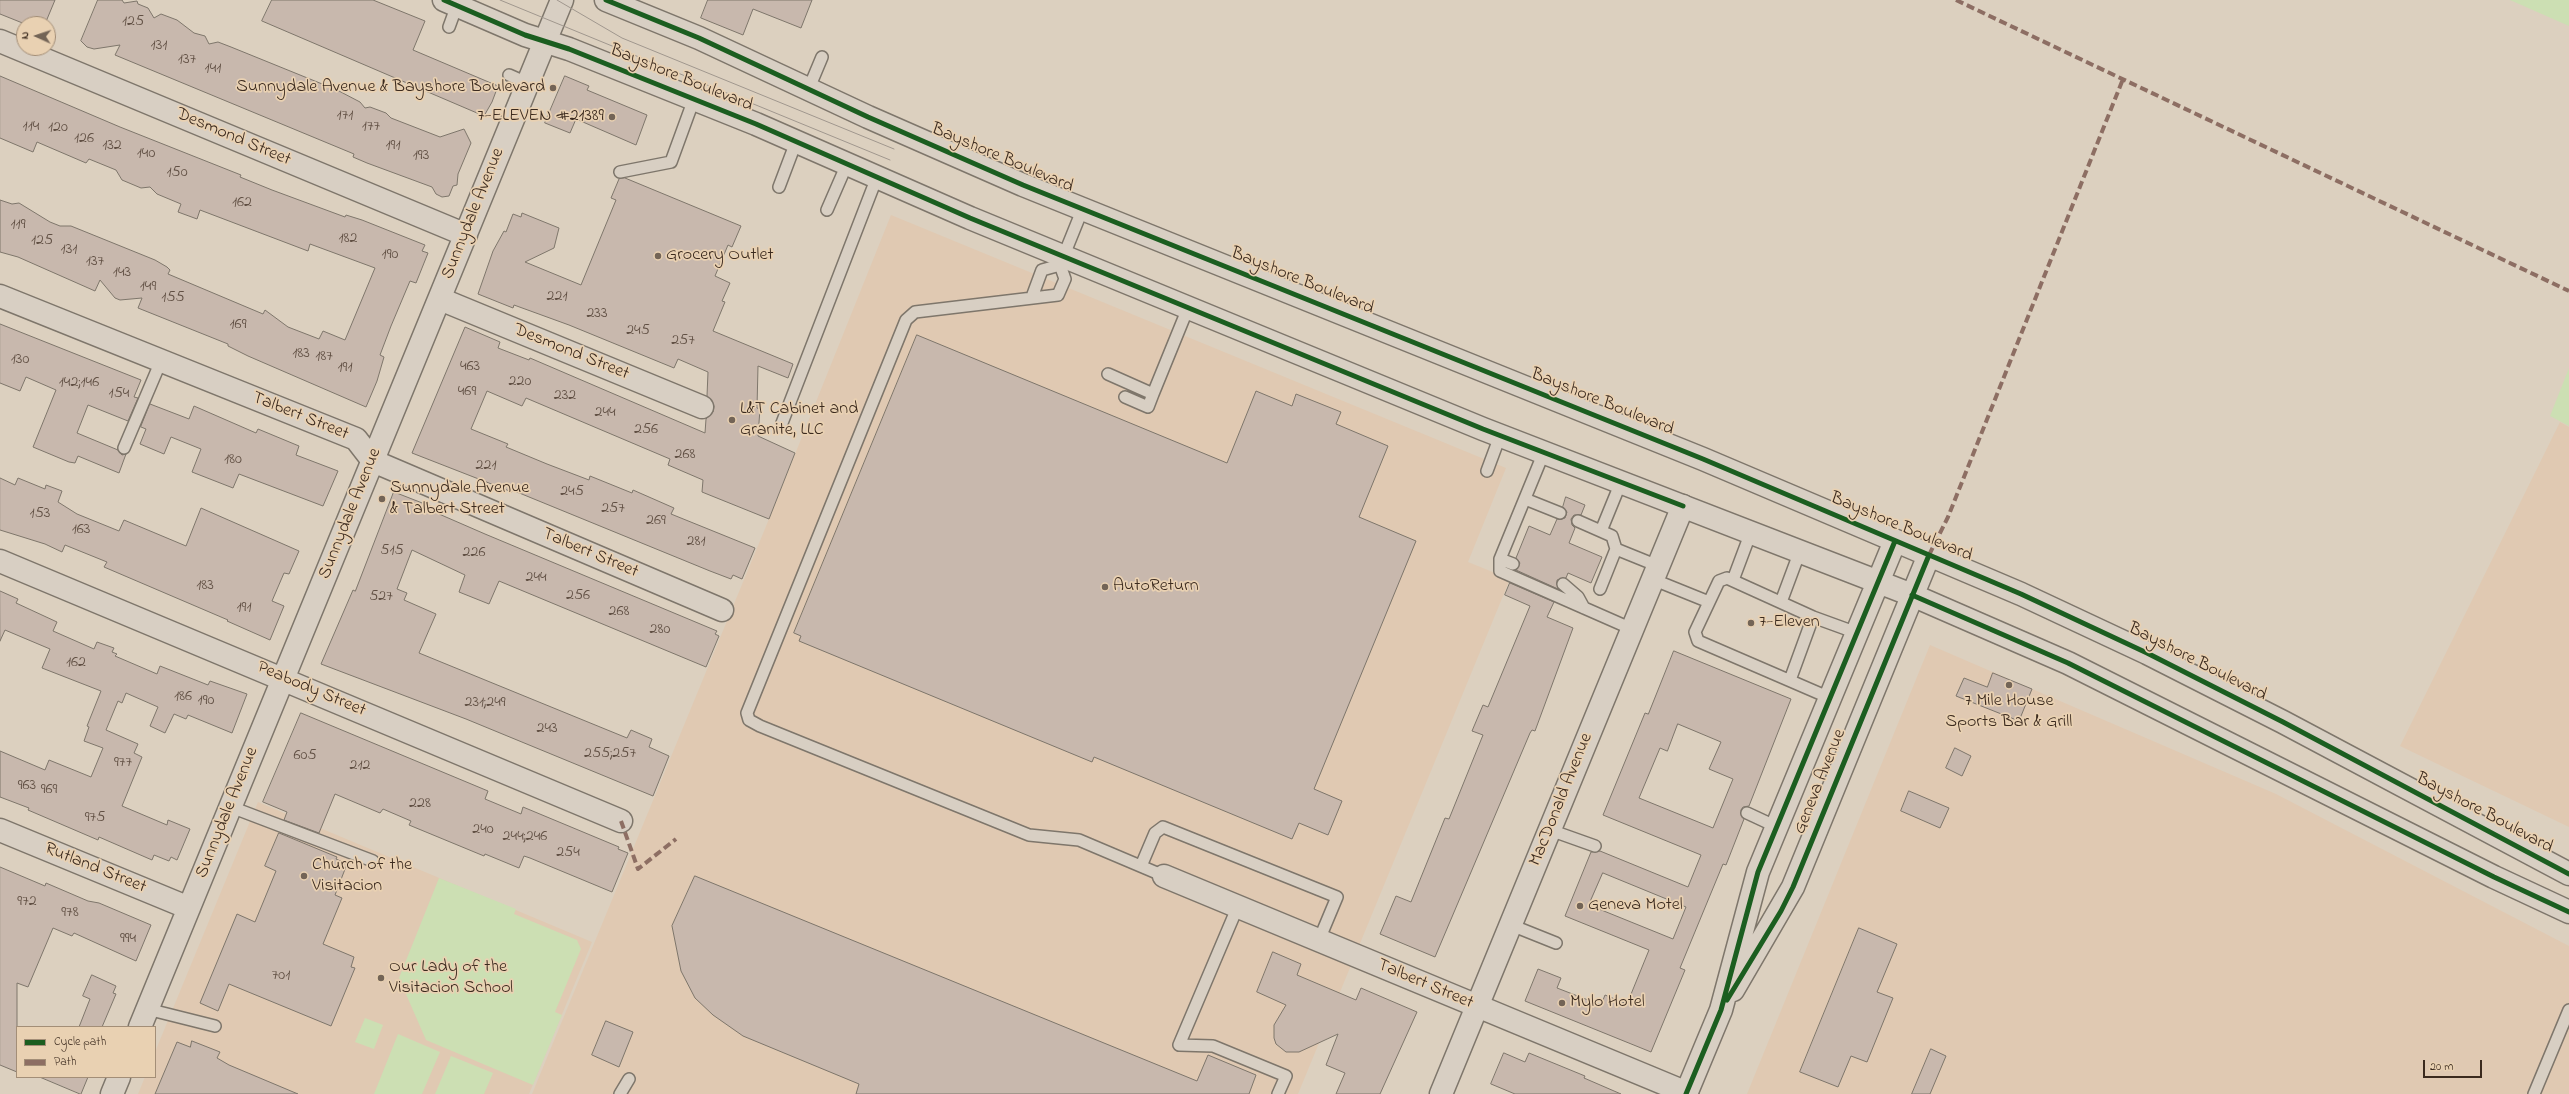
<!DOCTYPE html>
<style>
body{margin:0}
#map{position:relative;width:2569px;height:1094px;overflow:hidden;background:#dcd0bf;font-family:"Indie Flower",sans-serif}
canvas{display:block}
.legend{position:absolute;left:16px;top:1026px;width:140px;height:52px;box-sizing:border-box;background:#e9d1b2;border:1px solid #a38e77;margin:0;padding:5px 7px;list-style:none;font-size:12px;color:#3b2a1e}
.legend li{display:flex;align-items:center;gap:8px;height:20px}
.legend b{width:20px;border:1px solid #a38e77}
.north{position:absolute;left:16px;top:16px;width:40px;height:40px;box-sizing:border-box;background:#e9d1b2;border:1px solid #a38e77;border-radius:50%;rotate:273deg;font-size:11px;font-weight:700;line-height:16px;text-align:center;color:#3b2a1e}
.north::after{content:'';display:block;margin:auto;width:14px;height:18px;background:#736456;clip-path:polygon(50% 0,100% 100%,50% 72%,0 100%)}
.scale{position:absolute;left:2423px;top:1060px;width:59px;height:18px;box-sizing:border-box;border:2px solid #3b2a1e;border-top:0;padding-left:5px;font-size:12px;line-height:14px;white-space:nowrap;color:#3b2a1e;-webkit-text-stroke:3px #e9d1b2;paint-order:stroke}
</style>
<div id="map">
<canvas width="2569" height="1094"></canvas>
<ul class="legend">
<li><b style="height:5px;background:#1b5e20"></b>Cycle path</li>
<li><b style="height:5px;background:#8d6e63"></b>Path</li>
</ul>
<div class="north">N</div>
<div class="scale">20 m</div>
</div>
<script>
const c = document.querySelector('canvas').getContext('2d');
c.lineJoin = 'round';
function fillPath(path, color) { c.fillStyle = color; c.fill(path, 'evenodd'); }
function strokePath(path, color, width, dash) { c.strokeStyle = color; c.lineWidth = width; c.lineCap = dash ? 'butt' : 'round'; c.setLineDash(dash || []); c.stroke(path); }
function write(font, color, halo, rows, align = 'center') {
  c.font = font + ' "Indie Flower",sans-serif'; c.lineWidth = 3.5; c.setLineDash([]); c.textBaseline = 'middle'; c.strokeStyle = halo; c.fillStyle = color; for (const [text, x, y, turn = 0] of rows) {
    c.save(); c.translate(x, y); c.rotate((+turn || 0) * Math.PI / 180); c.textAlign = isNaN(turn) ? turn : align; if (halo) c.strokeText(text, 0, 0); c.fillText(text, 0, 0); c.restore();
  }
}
const built = new Path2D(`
 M891,215L1506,468L1468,562L1510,579L1298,1094H532L769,519Z
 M2560,422L2569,427V827L2400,746Z
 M1930,645L2276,794L2569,946V1094H1747Z
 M258,802L592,942L529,1094H138L145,1077H155V1052Z`);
const green = new Path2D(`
 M2510,0H2569V26Z
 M2569,368V426L2550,416Z
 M439,878L516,909L514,914L577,940L581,949L555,1012L562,1015L533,1085L426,1040L399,978Z
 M365,1018L383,1025L374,1049L355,1042Z
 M398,1034L440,1052L422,1094H374Z
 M451,1056L493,1073L484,1094H435Z`);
const building = new Path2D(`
 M0,0H55L45,24H25L0,14Z
 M98,0H122L124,3L137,1L138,4L148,8L154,18L161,14L177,20L194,33L205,36L209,44L218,42L231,47L337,90L360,102L365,108L370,107L386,113L391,118L440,137L464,129L471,143L458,174L457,185L453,186L449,196L442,197L436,194L432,187L367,163L353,157L354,154L115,55L120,45L94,49L87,47L81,41Z
 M272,0H373L425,21L413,50L498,86L492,102L484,116L262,21Z
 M708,0H812L801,28L753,9L743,35L701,18Z
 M0,76L120,127L241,175L240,177L272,190L345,217L346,215L362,220L425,245L422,251L428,253L416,283L410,281L391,326L380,355L384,357L377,381L366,407L248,356L228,346V344L138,308L142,298L120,300L115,298L100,280L95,291L18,257L0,252V200L12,204L19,203L50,222L60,226H71L155,260L167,267L170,270L168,274L263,314L265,310L288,327L319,339L323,331L345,340L375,268L310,244L308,251L200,210L197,219L178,212L181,204L157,194L150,187L141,188L122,180L116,170L89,159L86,163L37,142L33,152L0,138Z
 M565,76L589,86L587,90L647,115L636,145L576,119L570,133L545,123Z
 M625,178L741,226L732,247L728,245L715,276L730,283L722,301L725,302L713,331L793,364L788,378L758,366L757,408L760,409L758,436L795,453L769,519L702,492L703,480L668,465L670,459L526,398L522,406L487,391L471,429L508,444L506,447L547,464L589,480L590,476L632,493L633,490L674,508L671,514L755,548L742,579L733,575L731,579L710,571L512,490V492L412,453L465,327L500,342L498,348L529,360L530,358L705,433L706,419L713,412L714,406L707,396L708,372L678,359L674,368L569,325L514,305L513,308L478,294L493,251L504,231L506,232L513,214L521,217L522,213L559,228L554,248L525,262L581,285L616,200L611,198L619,179Z
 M0,324L141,380L134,397L138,398L128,421L88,405L77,433L118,450L122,455L126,454L119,473L78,456L75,463L69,462L33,447L56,390L26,377L20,391L0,383Z
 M917,335L1227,463L1256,391L1292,406L1296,394L1341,412L1336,424L1388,446L1359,517L1416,541L1314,789L1342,801L1328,835L1299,823L1292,839L1094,757L1092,762L799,641L801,636L794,633Z
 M150,404L189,419L194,406L256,433L258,429L299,446L296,455L338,471L323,506L239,474L233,488L192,472L201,449L171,437L164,454L140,444L146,429L141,427Z
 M0,478L15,485L18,478L45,489L46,485L62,491L58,502L77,514L119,531L124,520L186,546L201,508L299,551L289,574L284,573L272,601L284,606L270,640L227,621L228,620L104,567L107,562L65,545L62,552L45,544L0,530Z
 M394,492L430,506L440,511L439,514L485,534L717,631L715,634L719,636L706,667L499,581L489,604L459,592L465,575L412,550L397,589L407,593L404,600L436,614L419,653L627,738L631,730L652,739L649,747L669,756L653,796L466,719L321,664L353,590L355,591Z
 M1566,497L1585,505L1581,515H1574L1571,519L1572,525L1575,528L1569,543L1602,557L1591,583L1568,573L1566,578L1557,580L1558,589L1516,570L1520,563L1516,558L1529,526L1550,535L1557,519L1565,518L1567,512L1563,507Z
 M1510,583L1554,602L1547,617L1573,628L1535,731L1532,730L1530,733L1435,957L1380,934L1396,896L1411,902L1445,818L1449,819L1483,735L1472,731L1483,705L1488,707L1530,606L1505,595Z
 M0,591L18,599L16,603L57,622L53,631L94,649L97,642L114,648L112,652L117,654L115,656L157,674L160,666L208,685L210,681L247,694L232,733L188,715L186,719L174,714L165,733L150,726L158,707L126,693L122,703L118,701L106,730L138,744L134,753L142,757L122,806L167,825L168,820L190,829L177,860L171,857L169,861L154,855L152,860L99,837L98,840L28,810L29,808L0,797V751L45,770L49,760L91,777L103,748L84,741L89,727L87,726L101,691L42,668L50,649L5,630L0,641Z
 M1674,651L1791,699L1749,806L1743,807L1741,810L1744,819L1726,865L1723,864L1680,968L1685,970L1651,1052L1525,1001L1538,969L1561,978L1557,988L1601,1005L1605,995L1627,1004L1649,950L1565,916L1591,852L1600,851L1688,887L1701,855L1603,815L1645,713L1648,714ZM1678,724L1721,742L1709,769L1733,779L1713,828L1639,798L1660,748L1667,751ZM1603,873L1686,907L1673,939L1589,905Z
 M1993,673L2032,689L2019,721L1956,696L1964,678L1987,687Z
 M301,713L488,791L485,799L521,814L523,807L619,847L618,849L628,853L612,892L530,858L524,856L519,868L485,854L484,856L409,825L411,821L383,809L380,813L335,794L319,833L284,820L287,812L263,802Z
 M1955,748L1971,756L1962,776L1946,768Z
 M1909,791L1949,808L1940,828L1901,811Z
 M279,833L337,857L336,859L347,864L335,895L342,898L323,944L354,957L351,967L355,968L331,1026L229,984L218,1011L200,1003L237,914L255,922L276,871L265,866Z
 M0,867L45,886L46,883L88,901L99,903L151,925L136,961L74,933L72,936L53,928L28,987L17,983V1072L0,1065Z
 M695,876L1197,1081L1208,1055L1256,1075L1249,1094H856L859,1084L743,1036L713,1015L695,998L681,971L672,926Z
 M1859,928L1897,944L1877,992L1893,998L1867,1062L1851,1056L1838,1087L1800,1072Z
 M1273,952L1301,964L1297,975L1356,1000L1361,988L1417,1012L1380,1094H1336L1345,1073L1326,1065L1338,1034L1299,1052H1286L1276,1044L1274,1038V1025L1286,1005L1257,992Z
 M92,975L116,986L113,993L116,994L102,1027H79L90,999L83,996Z
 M606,1021L633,1032L619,1067L592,1055Z
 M192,1041L220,1052L217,1058L229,1065L298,1094H155L177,1042L190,1047Z
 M1931,1049L1946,1056L1930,1094H1912Z
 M1504,1053L1525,1062L1529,1053L1585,1076L1584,1078L1621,1094H1515L1491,1084Z
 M40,1077H88L81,1094Z`);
const lane = new Path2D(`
 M449,27L457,5
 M509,75L527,83
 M809,88L822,57
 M620,172L671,162L694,99
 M779,187L796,142
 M1083,208L1060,265L1065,279L1058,295L915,312L906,320L747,713L749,720L760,726L1029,835L1079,840L1164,876
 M827,210L847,164
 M1032,297L1042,270L1060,265
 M1108,374L1153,394L1188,308
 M1125,397L1148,407L1153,394
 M782,423L877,177
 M124,448L161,361
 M1544,452L1500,559V571L1632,629
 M1487,471L1500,436
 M1525,499L1560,513
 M1578,521L1612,536L1616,549L1600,589
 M1601,531L1621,482
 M1616,549L1658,566
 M1500,559L1513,564
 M1652,579L1709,602
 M1733,580L1751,532
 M1563,584L1578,597L1584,608
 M1781,602L1800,551
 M1790,680L1813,617
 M1830,698L1698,641L1695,632L1719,581L1727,578L1813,617L1857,633
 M231,807L373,861
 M1747,813L1777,827
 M1550,830L1595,846
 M1141,866L1155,833L1163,827L1337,897L1319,940
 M1238,906L1179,1045L1213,1046L1286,1076L1278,1094
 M1511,925L1556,943
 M147,1009L215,1026
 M620,1094L629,1079
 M2534,1094L2569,1010`);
const street = new Path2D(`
 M0,41L466,235
 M0,296L356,439L373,461L722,610
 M440,299L702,407
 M0,561L621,821
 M0,830L189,908
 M1164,876L1687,1093
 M140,1027L562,0
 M112,1094L119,1077
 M1441,1094L1683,506`);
const primary = new Path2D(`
 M444,0L525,35L569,49L756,124L970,218L1483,429L1912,595L2068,663L2494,877L2569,912
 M606,0L699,38L868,117L1023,185L1703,459L2021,594L2147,653L2283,722L2569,874
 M1733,990L1793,887L1929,555
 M1686,1094L1721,1010L1758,872L1895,541`);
const tram = new Path2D(`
 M500,0L890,160
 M557,0L622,38L894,149`);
const quiet = new Path2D(`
 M1956,0L2569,291
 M1929,555L1948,517L2123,79
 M621,821L638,869L676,839`);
const cycleway = new Path2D(`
 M444,0L525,35L569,49L756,124L970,218L1483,429L1683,506
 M606,0L699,38L868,117L1023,185L1703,459L2021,594L2147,653L2283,722L2569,874
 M1912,595L2068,663L2494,877L2569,912
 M1727,1000L1781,911L1793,887L1929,555
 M1686,1094L1721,1010L1758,872L1895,541`);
const markers = [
 [553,88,4,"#736456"],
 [612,117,4,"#736456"],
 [658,256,4,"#736456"],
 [732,420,4,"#736456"],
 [382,499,4,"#736456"],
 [1105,587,4,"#736456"],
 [1751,623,4,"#736456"],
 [2009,685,4,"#736456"],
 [304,876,4,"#736456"],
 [1580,906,4,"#736456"],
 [381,978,4,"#736456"],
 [1562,1003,4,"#736456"]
];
const numberNames = [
 ["125",133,22],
 ["131",159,46],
 ["137",187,60],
 ["141",213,69],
 ["171",345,116],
 ["114",31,127],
 ["177",371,127],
 ["120",58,128],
 ["126",84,139],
 ["132",112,146],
 ["191",393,146],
 ["140",146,154],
 ["193",421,156],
 ["150",177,173],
 ["162",242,203],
 ["119",18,225],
 ["182",348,239],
 ["125",42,241],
 ["131",69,250],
 ["190",390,255],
 ["137",95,262],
 ["143",122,273],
 ["149",148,287],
 ["221",557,297],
 ["155",173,298],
 ["233",597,314],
 ["169",238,325],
 ["245",638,331],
 ["257",683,341],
 ["183",301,354],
 ["187",324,357],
 ["130",20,360],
 ["463",470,367],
 ["191",345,368],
 ["220",520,382],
 ["142;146",79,383],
 ["469",467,392],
 ["154",119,394],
 ["232",565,396],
 ["244",605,413],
 ["256",646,430],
 ["268",685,455],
 ["180",233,460],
 ["221",486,466],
 ["245",572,492],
 ["257",613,509],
 ["153",40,514],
 ["269",656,521],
 ["163",81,530],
 ["281",696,542],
 ["515",392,551],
 ["226",474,553],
 ["244",536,578],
 ["183",205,586],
 ["256",578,596],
 ["527",381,597],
 ["191",244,608],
 ["268",619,612],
 ["280",660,630],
 ["162",76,663],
 ["186",183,697],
 ["190",206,701],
 ["231;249",485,703],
 ["243",547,729],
 ["255;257",610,754],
 ["605",305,756],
 ["977",123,763],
 ["212",360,766],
 ["963",27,786],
 ["969",49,790],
 ["228",420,804],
 ["975",95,818],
 ["240",483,830],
 ["244;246",525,837],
 ["254",568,853],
 ["972",27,902],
 ["978",70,913],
 ["994",128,939],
 ["701",281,976]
];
const streetNames = [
 ["Bayshore Boulevard",681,79,22],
 ["Desmond Street",233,138,23],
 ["Bayshore Boulevard",1002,159,23],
 ["Sunnydale Avenue",474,214,-68],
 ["Bayshore Boulevard",1302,282,22],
 ["Desmond Street",571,353,22],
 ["Bayshore Boulevard",1602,403,22],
 ["Talbert Street",300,417,22],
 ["Sunnydale Avenue",351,514,-68],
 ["Bayshore Boulevard",1901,528,23],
 ["Talbert Street",590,554,23],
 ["Bayshore Boulevard",2197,663,27],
 ["Peabody Street",311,690,23],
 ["Geneva Avenue",1821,782,-68],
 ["MacDonald Avenue",1562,800,-68],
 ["Sunnydale Avenue",228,813,-68],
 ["Bayshore Boulevard",2484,814,28],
 ["Rutland Street",95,869,22],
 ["Talbert Street",1425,985,23]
];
const poiNames = [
 ["Sunnydale Avenue & Bayshore Boulevard",545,88,"right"],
 ["7-ELEVEN #21389",604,117,"right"],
 ["Grocery Outlet",666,256],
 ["L&T Cabinet and",740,410],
 ["Granite, LLC",740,431],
 ["Sunnydale Avenue",390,489],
 ["& Talbert Street",390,510],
 ["AutoReturn",1113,587],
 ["7-Eleven",1759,623],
 ["7 Mile House",2009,702,"center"],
 ["Sports Bar & Grill",2009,723,"center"],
 ["Church of the",312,866],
 ["Visitacion",312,887],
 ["Geneva Motel",1588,906],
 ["Our Lady of the",389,968],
 ["Visitacion School",389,989],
 ["Mylo Hotel",1570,1003]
];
fillPath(built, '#e0c9b2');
fillPath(green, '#ccdfb3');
fillPath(building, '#c8b8ad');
strokePath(building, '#7e766b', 1);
strokePath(lane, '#7e766b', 14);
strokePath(street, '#7e766b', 25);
strokePath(primary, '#7e766b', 25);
strokePath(lane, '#d8cfc3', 11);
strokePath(street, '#d8cfc3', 22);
strokePath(primary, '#d8cfc3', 22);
strokePath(tram, '#a0978e', 1);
strokePath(quiet, '#8d6e63', 4, [8, 4]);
strokePath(cycleway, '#1b5e20', 5);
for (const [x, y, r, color] of markers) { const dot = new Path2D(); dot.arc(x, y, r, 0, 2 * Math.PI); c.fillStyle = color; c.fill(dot); strokePath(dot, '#e9d1b2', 1.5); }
write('16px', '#604f43', null, numberNames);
write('18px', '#3b2a1e', '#e9d1b2', streetNames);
write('18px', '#3b2a1e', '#e9d1b2', poiNames, 'left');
</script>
